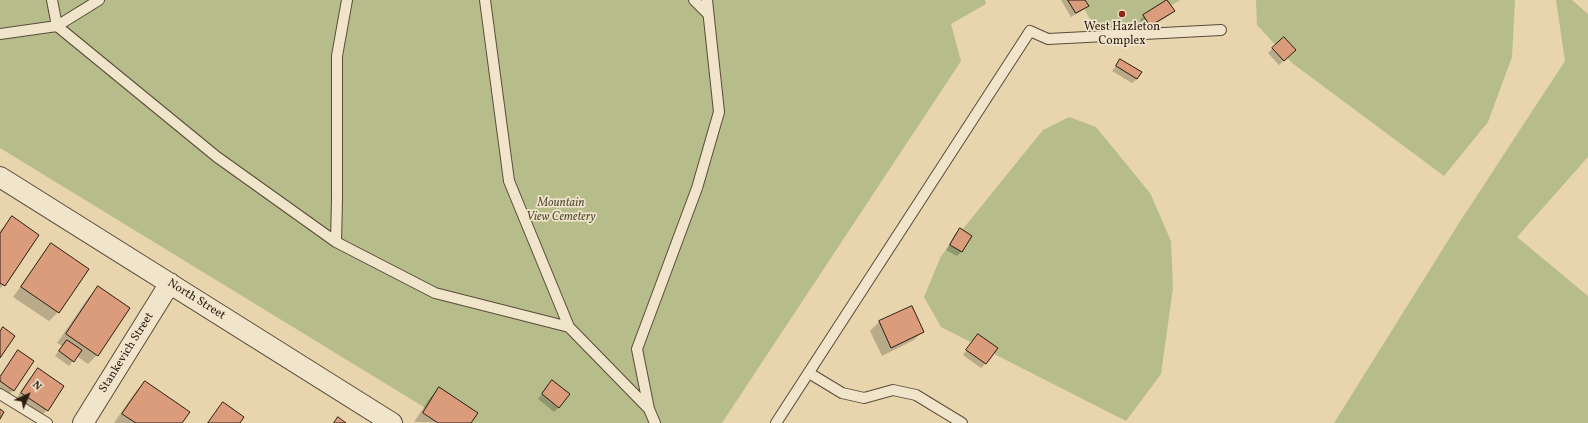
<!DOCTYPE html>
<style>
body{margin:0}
#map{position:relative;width:1588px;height:423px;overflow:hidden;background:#e8d5ad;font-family:Vollkorn,serif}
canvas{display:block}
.north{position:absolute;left:8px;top:375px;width:40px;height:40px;-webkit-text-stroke:3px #f0e4ca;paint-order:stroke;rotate:44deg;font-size:11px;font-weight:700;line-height:16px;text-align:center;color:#2b1d14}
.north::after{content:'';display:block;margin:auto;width:14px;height:18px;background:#2b1d14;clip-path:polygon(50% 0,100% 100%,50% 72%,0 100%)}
</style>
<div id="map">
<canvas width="1588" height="423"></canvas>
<div class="north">N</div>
</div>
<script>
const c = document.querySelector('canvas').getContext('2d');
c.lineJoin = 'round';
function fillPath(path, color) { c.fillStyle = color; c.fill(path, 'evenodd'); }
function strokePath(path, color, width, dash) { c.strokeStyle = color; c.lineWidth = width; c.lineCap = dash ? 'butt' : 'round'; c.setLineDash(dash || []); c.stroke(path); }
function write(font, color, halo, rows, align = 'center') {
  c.font = font + ' Vollkorn,serif'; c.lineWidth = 3.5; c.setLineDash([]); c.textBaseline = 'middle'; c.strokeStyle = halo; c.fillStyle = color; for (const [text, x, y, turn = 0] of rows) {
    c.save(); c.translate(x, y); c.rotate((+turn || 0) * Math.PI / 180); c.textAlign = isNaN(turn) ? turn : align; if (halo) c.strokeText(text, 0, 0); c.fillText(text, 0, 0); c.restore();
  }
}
const green = new Path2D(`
 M0,0H985L986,4L951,24L961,61L722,423H450L0,148Z
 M1079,0H1180L1124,34L1095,28Z
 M1256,0H1515L1512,57L1488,122L1444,176L1292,63L1257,25Z
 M1556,0H1572L1588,14V157L1517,237L1588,296V423H1334L1459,223L1565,61Z
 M1069,117L1096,127L1150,193L1171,241L1173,288L1161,374L1126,421L941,327L924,297L941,256L1043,130Z`);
const shadow = new Path2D(`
 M1061,0H1084L1087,6L1083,10L1071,17Z
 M1168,1L1174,11L1170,15L1146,30L1140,20L1144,15Z
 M1273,48L1295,50L1279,65L1268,53Z
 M1120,60L1137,79L1132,83L1112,71Z
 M12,218L38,235L0,289V231Z
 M960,229L971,236L961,252L957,256L946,250L955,234Z
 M52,245L58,312L49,321L13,297L43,254Z
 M98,288L97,355L88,364L77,356L69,366L55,356L62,346L57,343L89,297Z
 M911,307L923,331L914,340L882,356L870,331L879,322Z
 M974,340L985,364L981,368L963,355Z
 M18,352L13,390L9,395L0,389V376Z
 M38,370L47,410L38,419L13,403L29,379Z
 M145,382L181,423H114L136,391Z
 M548,386L559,407L554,412L538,399Z
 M439,388L470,423L414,422L430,398Z`);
const building = new Path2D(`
 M1068,0H1085L1089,6L1076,13Z
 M1167,0L1175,11L1150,26L1143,15Z
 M1284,37L1296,50L1284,61L1272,48Z
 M1120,59L1142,72L1137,79L1116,66Z
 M12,216L39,235L5,286L0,283V234Z
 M960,228L972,236L962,252L950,245Z
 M51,243L89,269L59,313L21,287Z
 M98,286L130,308L98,356L66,334Z
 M912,306L924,332L891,348L879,321Z
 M3,327L15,336L0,358V332Z
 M978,334L998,348L986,364L966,350Z
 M67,340L82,350L74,362L59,351Z
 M18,350L34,361L14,391L0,381V377Z
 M38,368L64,386L48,411L21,393Z
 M552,380L570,394L559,408L542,394Z
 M145,381L190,412L182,423H136L122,414Z
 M439,387L478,413L471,423H438L423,413Z
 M223,402L244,417L240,423H208Z
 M0,409L4,412L0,419Z
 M338,417L346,423H334Z`);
const lane = new Path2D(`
 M52,0L57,26L217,157L336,242L435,293L569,327
 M485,0L509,181L569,327L649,409
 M694,0L708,14
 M0,34L57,26L99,0
 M336,242L337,199V56L347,0
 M809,373L842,393L864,398L893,390L916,395L962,423
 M0,394L47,423
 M655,423L649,409L637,349L697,188L719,112L707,0
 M776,423L1030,31L1048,39L1221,30`);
const street = new Path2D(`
 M0,177L392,423
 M83,423L170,283`);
const markers = [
 [1122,14,4,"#8f2418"]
];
const poiNames = [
 ["West Hazleton",1122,28],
 ["Complex",1122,42]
];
const parkNames = [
 ["Mountain",561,204],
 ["View Cemetery",561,218]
];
const streetNames = [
 ["North Street",196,300,32],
 ["Stankevich Street",127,353,-58]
];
fillPath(green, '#b6bd8a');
fillPath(shadow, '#0003');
fillPath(building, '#da9c7a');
strokePath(building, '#2b1d14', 1);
strokePath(lane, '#5a4b3a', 12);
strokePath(street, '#5a4b3a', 22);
strokePath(lane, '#f0e4ca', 10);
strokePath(street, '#f0e4ca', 20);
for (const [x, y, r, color] of markers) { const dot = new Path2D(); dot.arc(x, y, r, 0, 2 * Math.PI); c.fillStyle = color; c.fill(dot); strokePath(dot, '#f0e4ca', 1.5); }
write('12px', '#2b1d14', '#f0e4ca', poiNames);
write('italic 12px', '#554d37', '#f0e4ca', parkNames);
write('12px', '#2b1d14', '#f0e4ca', streetNames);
</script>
